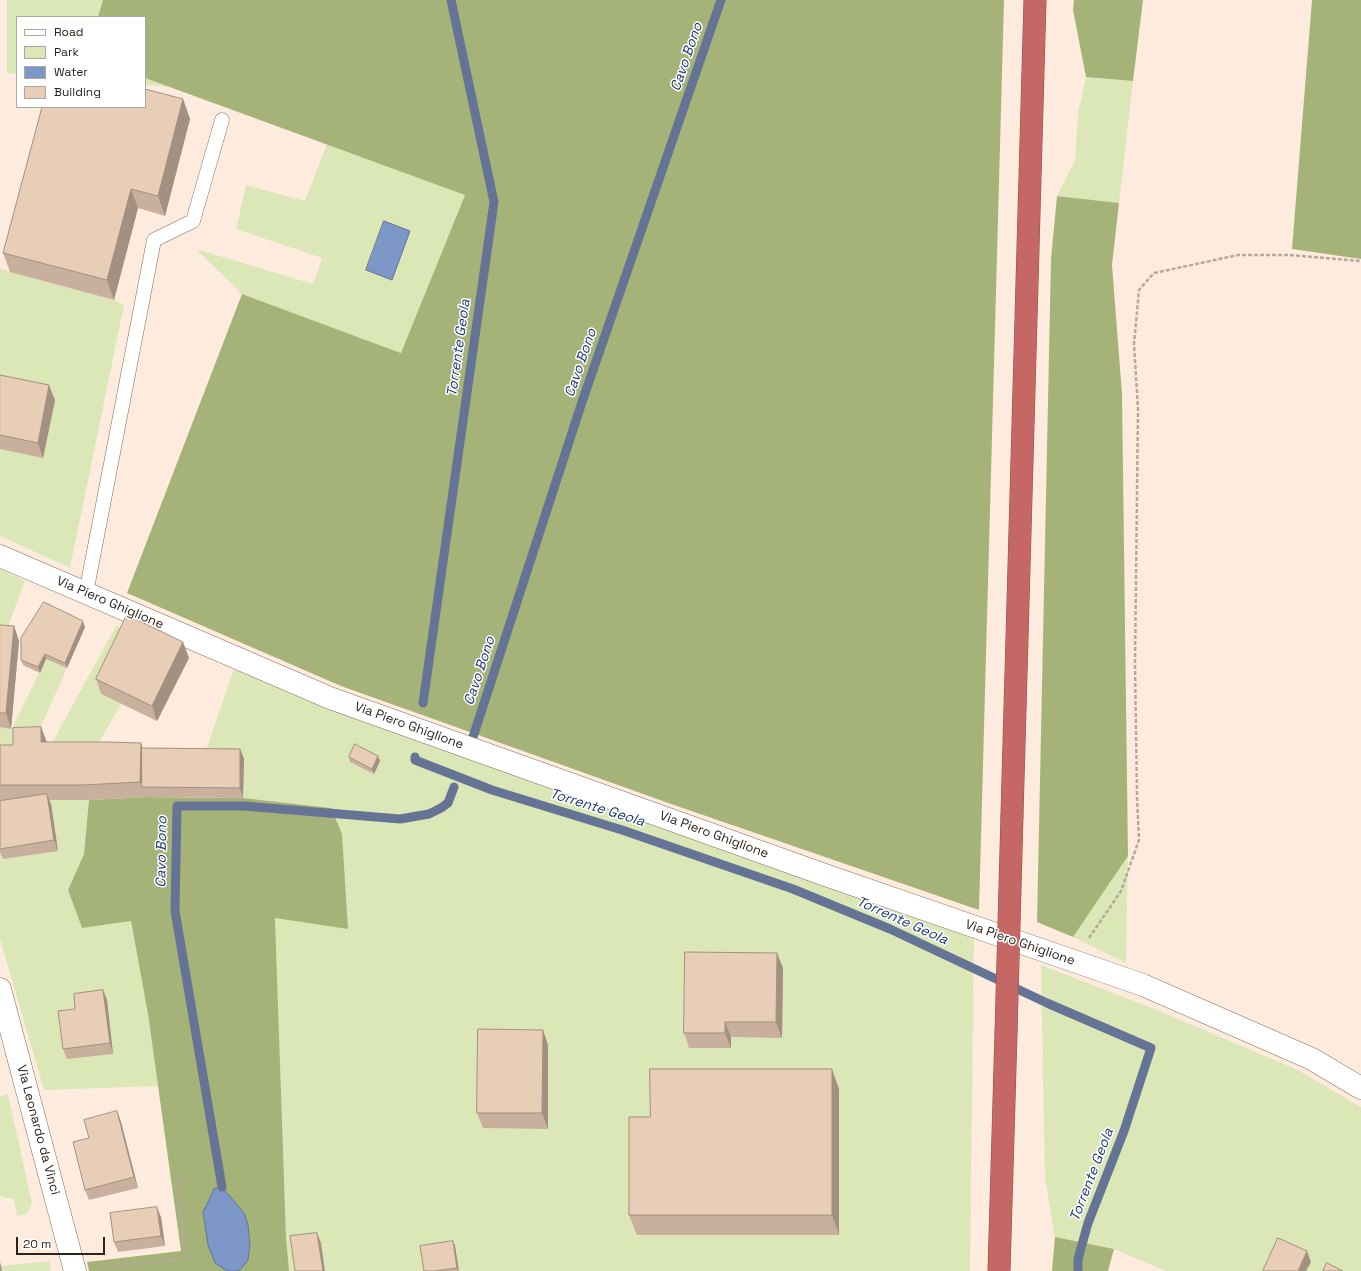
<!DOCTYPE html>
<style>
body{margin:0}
#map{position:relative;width:1361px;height:1271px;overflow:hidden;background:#fdecde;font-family:"Space Grotesk",sans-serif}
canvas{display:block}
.legend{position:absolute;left:16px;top:16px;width:130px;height:92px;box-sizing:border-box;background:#fff;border:1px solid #aba7a3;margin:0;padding:5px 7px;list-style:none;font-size:12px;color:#2d231a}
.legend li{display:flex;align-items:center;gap:8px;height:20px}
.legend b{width:20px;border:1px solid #aba7a3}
.scale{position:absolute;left:16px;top:1237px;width:89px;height:18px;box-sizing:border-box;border:2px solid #2d231a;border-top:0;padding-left:5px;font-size:12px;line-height:14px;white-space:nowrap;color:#2d231a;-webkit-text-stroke:3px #fff;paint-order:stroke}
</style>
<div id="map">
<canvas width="1361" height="1271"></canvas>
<ul class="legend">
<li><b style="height:5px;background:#fff"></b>Road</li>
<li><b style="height:11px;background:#dce7b8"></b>Park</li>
<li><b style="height:11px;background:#7d97c9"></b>Water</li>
<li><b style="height:11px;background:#e8cdb7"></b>Building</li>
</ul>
<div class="scale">20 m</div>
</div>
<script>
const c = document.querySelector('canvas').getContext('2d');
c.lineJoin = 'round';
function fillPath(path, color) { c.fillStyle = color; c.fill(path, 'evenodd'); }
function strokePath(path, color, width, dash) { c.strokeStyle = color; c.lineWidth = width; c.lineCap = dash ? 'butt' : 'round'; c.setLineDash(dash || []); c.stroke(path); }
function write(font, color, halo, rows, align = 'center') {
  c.font = font + ' "Space Grotesk",sans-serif'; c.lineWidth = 3; c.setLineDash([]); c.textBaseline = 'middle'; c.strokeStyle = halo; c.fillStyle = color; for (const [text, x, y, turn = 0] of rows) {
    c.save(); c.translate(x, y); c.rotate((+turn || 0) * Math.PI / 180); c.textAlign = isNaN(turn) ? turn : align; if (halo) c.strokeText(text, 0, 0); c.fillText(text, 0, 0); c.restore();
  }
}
const green = new Path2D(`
 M7,0H103L98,17H17V74L7,73Z
 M1086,77L1133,81L1119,203L1057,196L1075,161L1078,113Z
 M145,78L170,87L145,85Z
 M327,144L465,194L402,353L242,294L196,249L313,284L322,258L236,229L246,185L305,201Z
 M0,268L10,272L114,300L124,305L70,568L0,536Z
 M0,569L25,581L3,640H0Z
 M116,626L133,630L101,694L121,704L91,757L146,797L89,800L84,854L68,890L82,928L131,921L148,1014L158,1086L44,1090L0,939V727L12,728L46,659L67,668L34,742L52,743Z
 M234,669L974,935L970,1271H289L286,1236L275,918L331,808L243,798L244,759H203Z
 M1128,856L1126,963L1073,937Z
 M1041,965L1157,1010L1298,1070L1361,1107V1271H1166L1114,1249L1055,1237L1045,1179Z
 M8,1094L32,1203L27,1214L17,1216L14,1199L0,1196V1096Z
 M49,1261L51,1271H2L1,1266Z`);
const forest = new Path2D(`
 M103,0H1004L979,910L674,805L341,686L127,593L242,294L401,353L465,195L145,78V17H98Z
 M1074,0H1143L1133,81L1086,77L1073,10Z
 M1312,0H1361V259L1292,249Z
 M1057,196L1119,203L1112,265L1122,394L1128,856L1073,937L1037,922L1051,259Z
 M146,797L243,798L331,808L342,834L348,929L275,918L286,1236L289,1271H89L87,1262L181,1251L148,1014L131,921L82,928L68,890L84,854L89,800Z
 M1055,1237L1114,1249L1108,1271H1052Z`);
const water = new Path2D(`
 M384,221L410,231L392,280L366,270Z
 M222,1187L244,1213L248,1225L250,1245L248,1260L240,1270L236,1271H227L215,1263L208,1245L203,1212L214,1189Z`);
const stream = new Path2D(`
 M423,703L494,202L451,0
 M473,737L582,402L721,0
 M415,757V760L492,790L622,830L793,889L890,929L1047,1003L1151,1048L1124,1131L1088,1223L1078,1259V1271
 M222,1187L175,911L177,806H244L400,819L429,814L441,808L448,803L454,787`);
const path = new Path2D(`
 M1089,938L1121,891L1139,840L1137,797L1135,663L1138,409L1134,344L1139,290L1154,273L1238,255H1289L1361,261
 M101,1267L186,1258L177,1186L182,1174`);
const lane = new Path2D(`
 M86,593L154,240L193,221L222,120`);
const secondary = new Path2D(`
 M0,556L330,698L828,876L1143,985L1312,1059L1361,1088
 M0,989L75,1271`);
const highway = new Path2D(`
 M1012,815L1035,0
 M999,1271L1006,1033`);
const highwayBridge = new Path2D(`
 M1006,1033L1012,815`);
const wall = new Path2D(`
 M183,99L190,119L165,216L138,208L114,300L10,272L3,253Z
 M0,375L55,400L43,458L0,449Z
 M0,625L14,626L19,641L11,729L0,727Z
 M85,627L67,668L46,659L40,673L23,665L21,660Z
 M189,658L157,721L101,694L96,679Z
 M41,727L47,742L141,743L142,748L240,749L244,759L243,798L146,797L89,800H49L51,804L58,851L3,859L0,852V801L4,800H0V745H13Z
 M349,757L380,761L374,774L350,762Z
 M777,953L783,968L782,1038L731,1037V1048H689L684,1033Z
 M103,990L107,1000L113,1054L67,1059L63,1049L75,1009Z
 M543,1030L548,1045V1129L483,1128L477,1113Z
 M839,1089V1235H637L629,1215L650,1117Z
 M117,1111L121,1122L138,1188L89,1200L85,1190L89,1138Z
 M161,1217L165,1246L118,1252L114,1242Z
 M453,1241L455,1246L459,1271H424Z`);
const shadedWall = new Path2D(`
 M183,99L190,119L165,216L158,196Z
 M131,189L138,208L114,300L107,280Z
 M49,385L55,400L43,458L38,443Z
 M83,621L85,627L67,668L65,663Z
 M14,626L19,641L11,729L6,713Z
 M183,642L189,658L157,721L152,706Z
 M45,654L46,659L40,673L38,667Z
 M41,727L47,743L41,742Z
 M141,743L146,758L142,787L140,782Z
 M240,749L244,759L243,798L240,788Z
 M378,756L380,761L374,774L372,769Z
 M47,794L51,804L58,851L54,840Z
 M777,953L783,968L782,1038L776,1022Z
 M103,990L107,1000L113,1054L110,1043Z
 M725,1022L731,1037V1048L725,1033Z
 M543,1030L548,1045V1129L542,1113Z
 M832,1069L839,1089V1235L832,1215Z
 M117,1111L121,1122L138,1188L134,1177Z
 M157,1207L161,1217L165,1246L161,1236Z
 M317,1233L321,1243L325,1271H323Z
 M453,1241L455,1246L459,1271L457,1268Z
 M1307,1251L1311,1262L1306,1271H1298Z
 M0,1262L1,1266L2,1271H0Z`);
const building = new Path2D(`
 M145,89L183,99L158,196L131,189L107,280L3,253L42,107H145Z
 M0,375L49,385L38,443L0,435Z
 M44,602L83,621L65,663L45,654L38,667L21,660V638Z
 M127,615L183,642L152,706L96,679Z
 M0,625L14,626L6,713H0Z
 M41,727V742H109L141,743L140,782L83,785H0V745H13V728Z
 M355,744L378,756L372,769L349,757Z
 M142,748L240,749V788L142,787Z
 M47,794L54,840L0,849V801Z
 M685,952L777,953L776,1022H725V1033H684Z
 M103,990L110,1043L63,1049L58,1011L75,1009L74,994Z
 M478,1029L543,1030L542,1113H477Z
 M650,1069H832V1215H629V1117H650Z
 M117,1111L134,1177L85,1190L73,1142L89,1138L84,1120Z
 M157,1207L161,1236L114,1242L110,1213Z
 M317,1233L323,1271H295L290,1236Z
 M1278,1238L1307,1251L1298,1271H1263Z
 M453,1241L457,1268L435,1271H424L420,1246Z
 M1327,1263L1343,1271H1323Z`);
const streetNames = [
 ["Via Piero Ghiglione",110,603,23],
 ["Via Piero Ghiglione",409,726,20],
 ["Via Piero Ghiglione",714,835,20],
 ["Via Piero Ghiglione",1020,943,19],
 ["Via Leonardo da Vinci",38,1130,75]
];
const waterNames = [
 ["Cavo Bono",687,57,-71],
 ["Torrente Geola",459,348,-82],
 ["Cavo Bono",581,363,-71],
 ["Cavo Bono",480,671,-72],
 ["Torrente Geola",597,808,17],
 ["Cavo Bono",162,852,-89],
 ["Torrente Geola",902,921,24],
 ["Torrente Geola",1092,1175,-69]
];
fillPath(green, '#dce7b8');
fillPath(forest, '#a6b378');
fillPath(water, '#7d97c9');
strokePath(water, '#657494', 1);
strokePath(stream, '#657494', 9);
strokePath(lane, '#856d59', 15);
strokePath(secondary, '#856d59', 23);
strokePath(highway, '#904f4a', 23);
strokePath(path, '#b7a89c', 2.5, [4, 2]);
strokePath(lane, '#fff', 14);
strokePath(secondary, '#fff', 22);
strokePath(highway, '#c56764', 22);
strokePath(highwayBridge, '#904f4a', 23, []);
strokePath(highwayBridge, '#c56764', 22);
fillPath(wall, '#c8b09d');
fillPath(shadedWall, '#a29080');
fillPath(building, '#e8cdb7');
strokePath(building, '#a29080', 1);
write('13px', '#2d231a', '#fff', streetNames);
write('italic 14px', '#1b3775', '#fff', waterNames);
</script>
